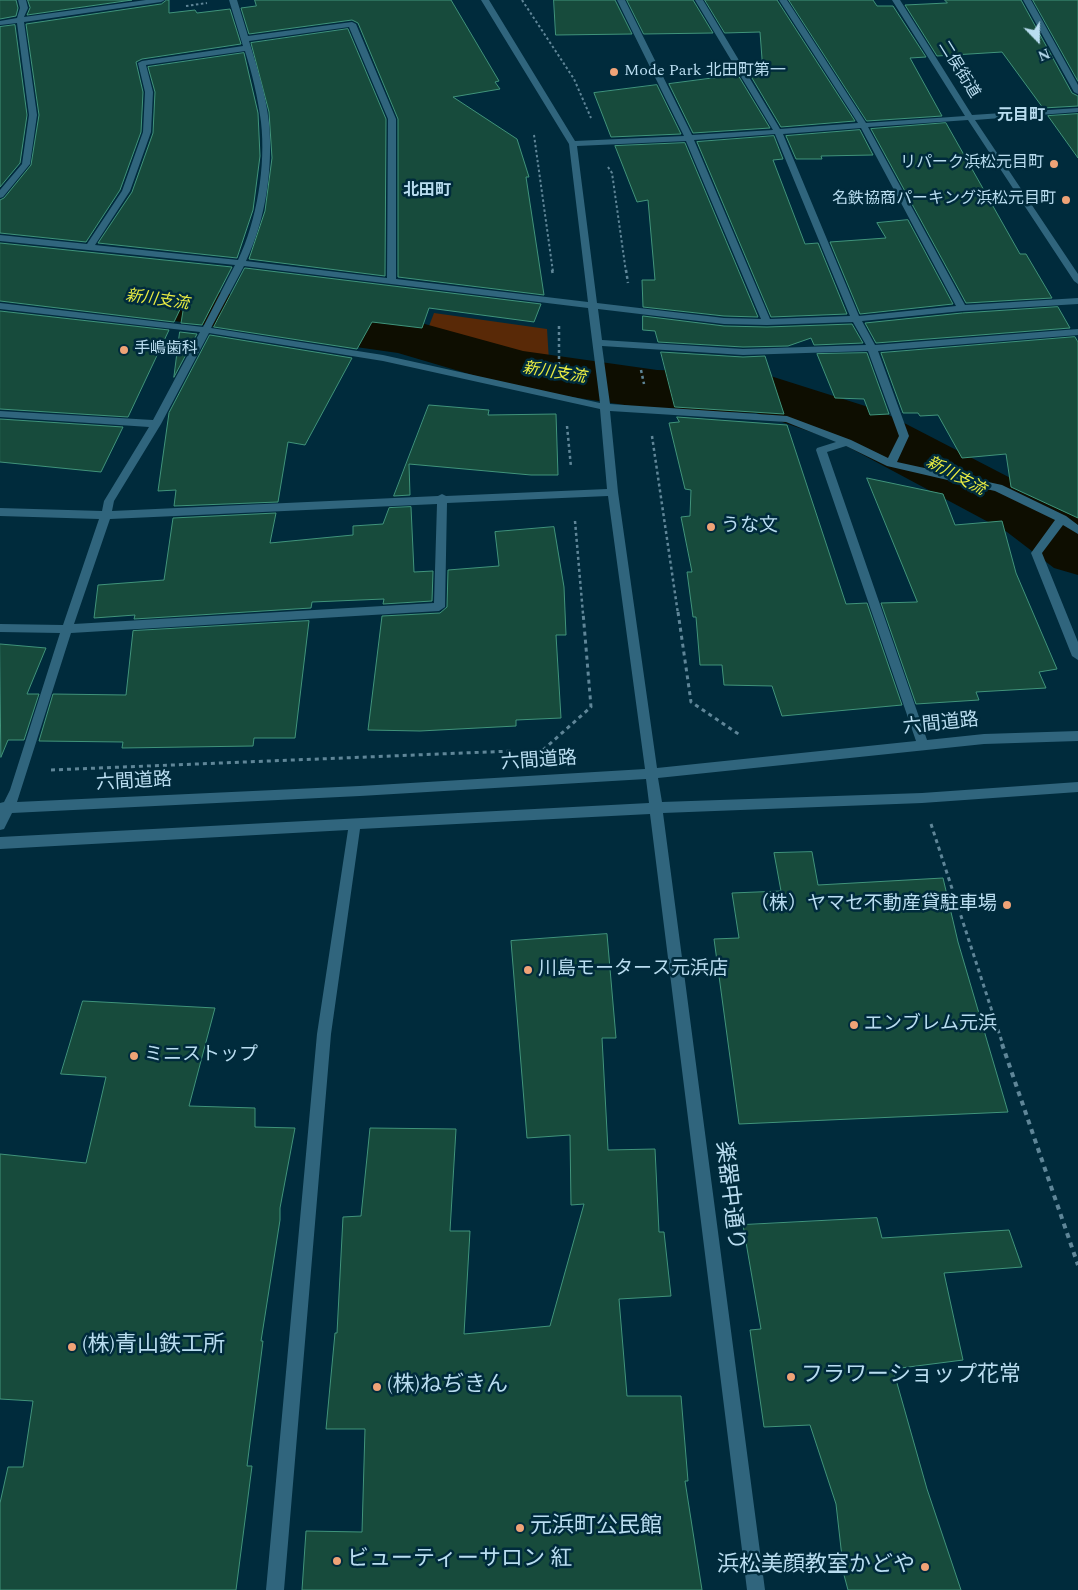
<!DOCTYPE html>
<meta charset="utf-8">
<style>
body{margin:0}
#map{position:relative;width:1078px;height:1590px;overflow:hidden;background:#002b3c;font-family:Spectral,serif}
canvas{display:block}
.north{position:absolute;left:1013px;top:15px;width:50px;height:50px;-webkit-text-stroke:4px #002b3c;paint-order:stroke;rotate:158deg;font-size:14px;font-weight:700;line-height:20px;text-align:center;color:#b9ddf0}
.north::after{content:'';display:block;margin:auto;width:18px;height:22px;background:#b9ddf0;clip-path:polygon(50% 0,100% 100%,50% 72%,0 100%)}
</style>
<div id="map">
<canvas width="1078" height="1590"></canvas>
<div class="north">N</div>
</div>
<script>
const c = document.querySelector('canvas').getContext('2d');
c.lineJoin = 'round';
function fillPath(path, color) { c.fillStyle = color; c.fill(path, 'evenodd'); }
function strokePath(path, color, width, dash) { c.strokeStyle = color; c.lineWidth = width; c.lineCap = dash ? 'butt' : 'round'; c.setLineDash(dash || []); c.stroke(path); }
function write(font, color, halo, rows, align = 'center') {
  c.font = font + ' Spectral,"Noto Sans JP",serif'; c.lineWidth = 5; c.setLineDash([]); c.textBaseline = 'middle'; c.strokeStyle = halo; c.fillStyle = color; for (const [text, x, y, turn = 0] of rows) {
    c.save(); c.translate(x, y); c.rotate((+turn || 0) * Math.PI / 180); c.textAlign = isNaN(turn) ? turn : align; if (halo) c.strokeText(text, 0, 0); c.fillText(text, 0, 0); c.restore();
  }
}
const green = new Path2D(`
 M434,313L547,329L549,361L426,334Z`);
const river = new Path2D(`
 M0,262L403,318L523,351L657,370L761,373L881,411L1053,500L1078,517V575L1054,568L1007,532L837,441L756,413L657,410L520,389L398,353L0,296Z`);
const building = new Path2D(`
 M0,0H16L18,8L16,16L0,19Z
 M28,0H132L27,15L30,8Z
 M167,0H169V13L195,10L197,13L230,9L241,44L142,59L136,62L143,92L141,132L120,190L86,242L0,233V200L4,198L31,165L39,115L26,24L161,4Z
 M255,0H451L499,81L495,82L500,89L453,97L517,139L529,177H526L544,295L398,277V119L358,23L352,20L249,34L241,8L256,6Z
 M554,0H615L632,34L556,35Z
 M627,0H693L713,33L644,34Z
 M705,0H777L855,121L781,127L749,73L763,72L760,32L725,33Z
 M789,0H873L877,6H893L926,57L910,58L942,116L867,121Z
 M945,0H1021L1072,93L1078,96V106L1043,108L1002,52L937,56L905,5L947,3Z
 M1033,0H1078V81Z
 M15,25L27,115L20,163L0,187V27Z
 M348,29L386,119L385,276L249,259L265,211L272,158L269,112L251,43Z
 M244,53L258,113L260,156L253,210L237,258L98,243L132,192L153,133L155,92L148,67Z
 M738,75L770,128L693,133L669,84Z
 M657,85L681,134L611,137L594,93Z
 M1078,114V158L1048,116Z
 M946,123L1020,254H1026L1052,298L966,303L871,129Z
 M860,130L873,155L821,156L822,159H796L786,136Z
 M774,136L783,159L773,160L805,244L818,243L847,314L771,317L697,142Z
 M685,143L758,317L724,316L643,307L642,280H655L648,200L637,202L615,146Z
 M908,220L953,304L860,314L830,242L886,238L877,223Z
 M0,243L232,267L202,325L181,323L185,299L174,322L0,301Z
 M245,268L541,304L534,322L429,308L422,328L372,322L357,349L214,327Z
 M1058,307L1070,328L876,343L865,323L962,313Z
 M0,311L169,330L128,417L0,409Z
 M643,316L724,326L767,327L852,324L863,343L814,345L811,338L788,346L743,347L658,342L655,331L643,330Z
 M180,332L197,334L174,377Z
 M210,335L352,358L305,445L288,442L278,502L174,506L176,490L158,491L169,413Z
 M1075,337L1078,342V518L1011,487L1006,454L962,458L938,415L920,416L918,413H903L881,353Z
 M661,352L743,357L765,356L784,414L675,407Z
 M867,353L889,414L870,415L864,399L835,398L817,354Z
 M429,405L489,410L488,415L556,414L558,475H531L409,464L410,495L394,496Z
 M677,417L787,425L846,604L867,603L902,705L782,716L772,686L724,685L722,665H700L696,617H693L687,572H692L681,517L690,516L691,490L685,489L669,423L679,422Z
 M0,419L123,427L101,472L0,462Z
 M867,478L943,494L955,525L1002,521L1016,573L1057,669L1039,672L1046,688L976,692L979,700L916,704L881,603L917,602Z
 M411,507L414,572L433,571L432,601L383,604L384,599L312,602L311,608L134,619L135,615L94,618L98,585L164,580L173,518L276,513L270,543L353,535V526L383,524L389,508Z
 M554,527L564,587L566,635H556L561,718L516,720V726L420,731L368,730L382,616L440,613L447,607L448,570L499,566L495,532Z
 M309,621L295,738H254L253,746L122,748L123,742L39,741L53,694L126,695L133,631Z
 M0,644L46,648L27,694H39L24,740H8L1,757Z
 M812,852L818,885L943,878L958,942L1008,1112L739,1124L714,939L739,938L732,893L781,891L774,853Z
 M607,934L616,1038H602L608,1150L655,1149L659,1232H664L671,1296L619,1299L627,1396H681L688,1481H685L702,1590H302L306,1531L362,1532L365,1429H326L335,1333H337L343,1217L361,1216L370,1128L456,1129L450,1231H470L464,1334L550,1326L584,1204L571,1205L570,1135L527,1138L511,941Z
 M83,1001L215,1008L189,1106L255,1108V1127L295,1128L280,1208V1220L261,1341H263L247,1466H252L236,1590H0V1503L8,1467H23L33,1401L0,1399V1154L86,1163L106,1077L61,1074Z
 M877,1218L882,1238L1009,1230L1022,1267L944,1273L963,1360L893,1369L927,1489L961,1590H848L844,1575L836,1504L810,1425L764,1427L750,1330L761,1329L743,1225Z`);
const pathFar3 = new Path2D(`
 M522,0L574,79L591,118
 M186,6L207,3
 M534,135L553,272
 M608,167L612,173L626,272`);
const pathFar2 = new Path2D(`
 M552,270L553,275
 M626,270L628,283
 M559,326V370
 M641,370L644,384
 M567,426L571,467
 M652,436L678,614
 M575,521L583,614`);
const pathFar1 = new Path2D(`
 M678,612L691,702L740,735
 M543,750L591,707L583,612
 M51,770L512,751
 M931,824L1003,1045`);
const path = new Path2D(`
 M1002,1044L1078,1265`);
const minor = new Path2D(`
 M18,0H26L28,8L24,17L146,0H165L161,2L24,22L37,115L30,164L3,197L0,198V190L22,164L29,115L17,23L0,25V21L17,18L20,8Z
 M229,0H237L248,36L352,22L356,24L396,119V279L588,302L569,144L481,0H489L575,141L684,136L617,0H625L692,135L773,130L695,0H703L780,129L858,123L779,0H787L866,123L965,116L892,0H900L972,115L1078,108V112L975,120L1078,274V284L1074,281L968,120L868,127L965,305L1078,298V304L962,311L862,321L875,345L1078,329V335L878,351L909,436L897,462L1002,485L1066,516L1078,525V534L1063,525L1042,553L1078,642V660L1072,656L1031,553L1055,520L995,491L887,466L846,446L827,452L927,740L984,734L1078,731V741L984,744L658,778L662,802L922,793L1078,782V792L922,803L663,813L765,1590H747L650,814L360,829L331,1034L284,1590H266L317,1034L348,830L0,849V837L649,803L646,779L360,796L12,813L4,829L0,830V803L4,802L10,790L60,633L0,632V624L63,625L99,519L0,516V508L102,511L104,501L149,427L0,417V411L153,420L200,332L0,309V303L203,327L235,265L0,241V235L87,244L122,191L143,132L145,92L138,63L142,61L243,46ZM349,27L388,119L387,278L246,261C266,219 273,168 269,123C266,95 257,67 249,41ZM245,51C252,73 258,98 261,122C266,165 257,221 238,260L95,245L130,191L151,132L153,92L146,65ZM861,128L956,306L859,316L783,134ZM775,134L850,316L770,319L694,140ZM686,141L761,319L724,318L597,303L577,146ZM244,266L588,308L600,403L383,355L211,328ZM598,309L724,324L767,325L853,322L866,345L743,349L602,340ZM209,333L383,361L600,409L607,489L446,496L442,494L438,496L112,511L114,501L161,424ZM602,346L743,355L868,351L899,436L888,458L851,440L787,416L610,404ZM610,411L786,422L836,442L817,448L816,450L916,741L657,768L618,492ZM608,496L645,769L360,786L17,802L71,633L439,611L445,607L447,503ZM437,504L434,603L74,624L110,519Z
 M1023,0H1031L1078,85V94L1074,92Z`);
const markers = [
 [614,72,5,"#efa377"],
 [1054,164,5,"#efa377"],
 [1066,200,5,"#efa377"],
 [124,350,5,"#efa377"],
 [711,527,5,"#efa377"],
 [1007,905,5,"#efa377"],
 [528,970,5,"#efa377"],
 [854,1025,5,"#efa377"],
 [134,1056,5,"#efa377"],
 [72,1347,5,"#efa377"],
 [791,1377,5,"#efa377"],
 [377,1387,5,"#efa377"],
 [520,1528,5,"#efa377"],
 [337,1561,5,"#efa377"],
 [925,1567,5,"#efa377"]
];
const farStreetnames = [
 ["二俣街道",958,70,58]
];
const farPoinames = [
 ["Mode Park 北田町第一",624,72],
 ["リパーク浜松元目町",1044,164,"right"],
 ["名鉄協商パーキング浜松元目町",1056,200,"right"],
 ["手嶋歯科",134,350]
];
const farNeighbourhoodnames = [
 ["元目町",1021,117],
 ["北田町",427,192]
];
const farWaternames = [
 ["新川支流",157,301,8],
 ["新川支流",554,374,9],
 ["新川支流",955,477,28]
];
const poiNames = [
 ["うな文",721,527],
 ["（株）ヤマセ不動産貸駐車場",997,905,"right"],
 ["川島モータース元浜店",538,970],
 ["エンブレム元浜",864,1025],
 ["ミニストップ",144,1056]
];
const streetNames = [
 ["六間道路",941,725,-6],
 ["六間道路",539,762,-4],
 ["六間道路",134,783,-3]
];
const nearStreetnames = [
 ["楽器中通り",728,1196,83]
];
const nearPoinames = [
 ["(株)青山鉄工所",82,1347],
 ["フラワーショップ花常",801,1377],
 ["(株)ねぢきん",387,1387],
 ["元浜町公民館",530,1528],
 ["ビューティーサロン 紅",347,1561],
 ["浜松美顔教室かどや",915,1567,"right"]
];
fillPath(green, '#592907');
fillPath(river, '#0e0e01');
fillPath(building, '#174b3c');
strokePath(building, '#40947b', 1);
strokePath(pathFar3, '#5f8698', 2, [2.5, 2.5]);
strokePath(pathFar2, '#5f8698', 2.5, [3, 3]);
strokePath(pathFar1, '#5f8698', 3, [4, 4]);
strokePath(path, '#5f8698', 4, [5, 5]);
fillPath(minor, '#30657d');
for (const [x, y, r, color] of markers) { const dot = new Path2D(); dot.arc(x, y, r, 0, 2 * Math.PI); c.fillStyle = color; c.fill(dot); strokePath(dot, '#002b3c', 2); }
write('16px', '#b9ddf0', '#002b3c', farStreetnames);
write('16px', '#b9ddf0', '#002b3c', farPoinames, 'left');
write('bold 16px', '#b9ddf0', '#002b3c', farNeighbourhoodnames);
write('italic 16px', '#ebee42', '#002b3c', farWaternames);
write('19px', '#b9ddf0', '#002b3c', poiNames, 'left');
write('19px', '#b9ddf0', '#002b3c', streetNames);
write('22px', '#b9ddf0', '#002b3c', nearStreetnames);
write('22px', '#b9ddf0', '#002b3c', nearPoinames, 'left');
</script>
